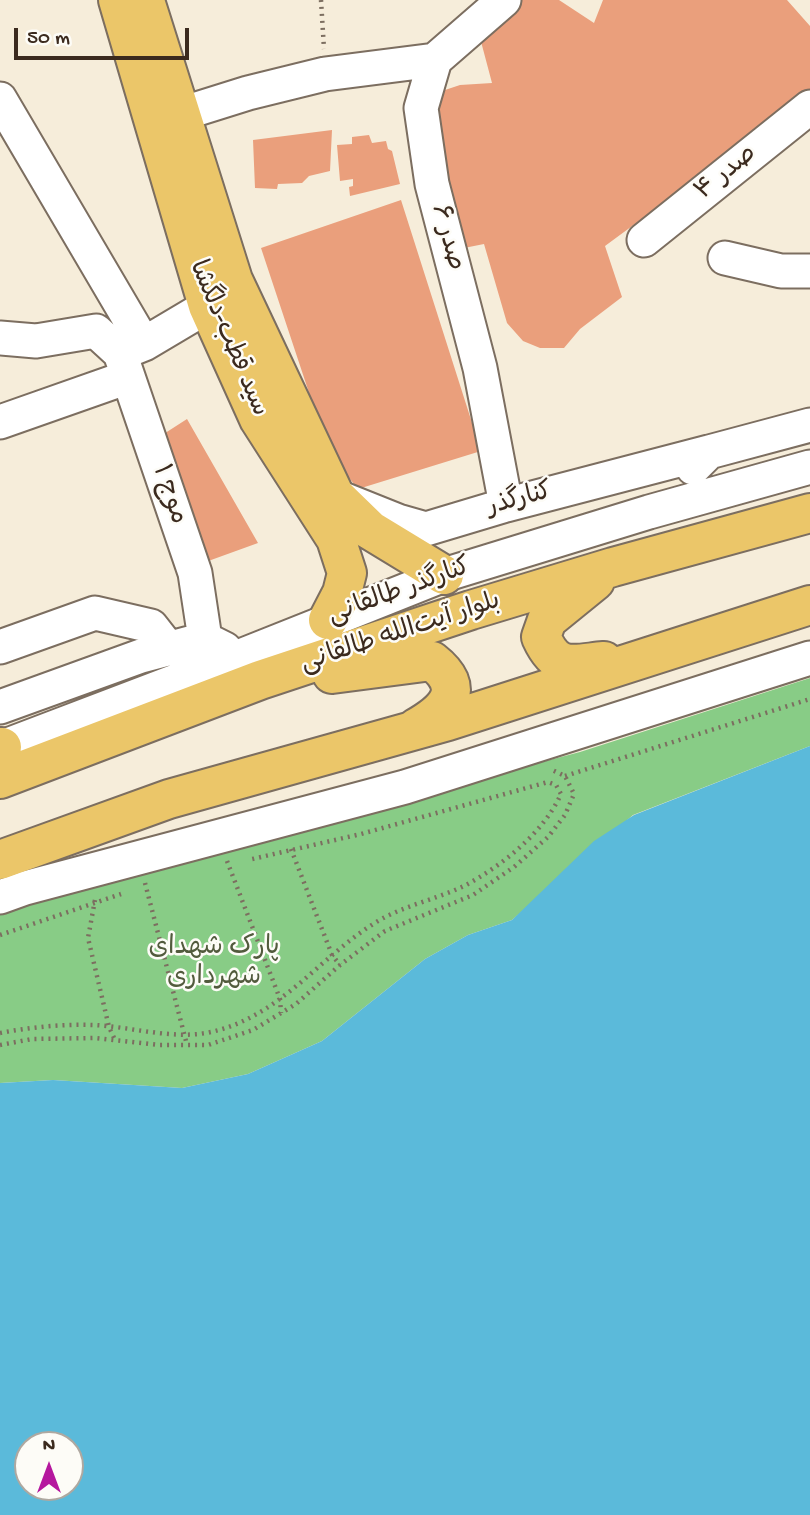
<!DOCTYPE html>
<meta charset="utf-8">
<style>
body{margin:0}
#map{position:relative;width:810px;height:1515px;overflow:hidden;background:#f6edda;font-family:"Gochi Hand",sans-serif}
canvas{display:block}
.north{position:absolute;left:14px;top:1431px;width:70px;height:70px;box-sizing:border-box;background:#fdfcf7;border:2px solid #afa8a0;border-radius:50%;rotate:0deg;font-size:19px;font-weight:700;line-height:28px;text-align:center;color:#3b2a1e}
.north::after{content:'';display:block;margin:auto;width:24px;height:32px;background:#b5179e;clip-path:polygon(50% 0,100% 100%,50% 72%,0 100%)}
.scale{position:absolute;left:14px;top:28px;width:175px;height:32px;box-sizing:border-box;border:4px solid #3b2a1e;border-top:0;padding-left:9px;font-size:21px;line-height:24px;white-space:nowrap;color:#3b2a1e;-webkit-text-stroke:5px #fdfcf7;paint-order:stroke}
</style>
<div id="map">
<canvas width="810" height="1515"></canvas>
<div class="north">N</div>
<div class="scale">50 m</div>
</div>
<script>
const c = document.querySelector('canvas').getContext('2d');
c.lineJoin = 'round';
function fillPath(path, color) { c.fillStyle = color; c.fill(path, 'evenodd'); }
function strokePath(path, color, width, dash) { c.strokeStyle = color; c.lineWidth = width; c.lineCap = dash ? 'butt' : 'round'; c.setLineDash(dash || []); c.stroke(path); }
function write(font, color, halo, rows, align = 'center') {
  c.font = font + ' "Gochi Hand","Playpen Sans Arabic",sans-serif'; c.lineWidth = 5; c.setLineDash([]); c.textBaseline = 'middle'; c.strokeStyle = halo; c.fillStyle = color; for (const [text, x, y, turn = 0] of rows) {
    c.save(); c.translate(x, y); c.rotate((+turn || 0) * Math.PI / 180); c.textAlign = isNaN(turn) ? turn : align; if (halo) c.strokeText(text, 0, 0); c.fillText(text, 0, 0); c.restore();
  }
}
const green = new Path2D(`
 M810,678V746L633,815L512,920L468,935L425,959L322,1041L248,1074L182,1088L53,1080L0,1083V910L333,817L580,752Z`);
const water = new Path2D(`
 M810,746V1515H0V1083L53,1080L182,1088L248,1074L322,1041L425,959L468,935L512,920L594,841L634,815ZM28,1445H70V1487H28Z`);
const building = new Path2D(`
 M510,0H559L594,23L603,0H787L810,26V95L605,246L622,297L580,329L564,348H540L523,341L507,323L484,244L464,248L429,134L439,92L460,85L492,83L479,34Z
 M332,130L330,171L309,176L302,183L278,184L277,189L255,188L253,140Z
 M369,135L372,143L386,141L388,149L392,151L400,184L350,196L349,187L353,186V179L340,181L337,145L352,144V137Z
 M401,200L481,451L358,489L329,453L261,248Z
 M187,419L258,543L200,564L159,437Z`);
const path = new Path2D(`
 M321,0L324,49
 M565,776L810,699
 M291,849L332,955L340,965
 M227,861L280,999L281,1013
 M145,883L187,1045
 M95,900L88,938L109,1027L115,1040
 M0,935L121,894
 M0,1033C31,1027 63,1024 95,1025C131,1027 170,1039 206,1033C280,1019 318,957 378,921C405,905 438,899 466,885C503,865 544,832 561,794L556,785L548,782L361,834L248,860
 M0,1045L32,1039L95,1038L159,1045H208L253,1030L296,1004L340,965L385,931L473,895L514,867L548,837L565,815L574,794L565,776L550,769`);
const minor = new Path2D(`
 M504,0L435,60L421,108L432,184L480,368L506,505
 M0,99L144,344
 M181,114L248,93L325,74L435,60
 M644,240L810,107
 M725,258L781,271H810
 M0,338L36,341L96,331L120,353L195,573L205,639
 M124,352L144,344L208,306
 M0,422L128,377
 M693,468L709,452L810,425
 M343,499L398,521L426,529L506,505L709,452
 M0,647L95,613L151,626L169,649
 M0,707L141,656L205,639L225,649
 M0,748L218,665L444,575L649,512L810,467
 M0,897L25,888L405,787L810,658`);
const major = new Path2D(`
 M118,0L208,306L259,419L336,539L347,573L342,593L328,620
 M146,4L233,280L335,496L370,530L444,575
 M595,581L547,620L541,637C557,672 571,664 604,661
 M332,674L432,661C468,689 447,710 416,728
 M0,749L2,747
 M0,779L260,680L471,610L613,567L810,513
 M0,860L169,799L448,721L810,605`);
const streetNames = [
 ["صدر ۴",727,174,-39],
 ["صدر ۶",446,238,75],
 ["سید قطب-دلگشا",227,339,67],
 ["موج ۱",168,495,71],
 ["کنارگذر",520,501,-15],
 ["کنارگذر طالقانی",400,593,-20],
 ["بلوار آیت‌الله طالقانی",401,634,-18]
];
const parkNames = [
 ["پارک شهدای",214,949],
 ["شهرداری",214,979]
];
fillPath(green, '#88cc86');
fillPath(water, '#5bbada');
fillPath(building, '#ea9f7c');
strokePath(minor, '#7c6e60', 37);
strokePath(major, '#7c6e60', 42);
strokePath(path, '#7c6e60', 4.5, [2, 5]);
strokePath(minor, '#fff', 33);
strokePath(major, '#ebc669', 38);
write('26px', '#3b2a1e', '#fdfcf7', streetNames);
write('26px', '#525b3d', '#fdfcf7', parkNames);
</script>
